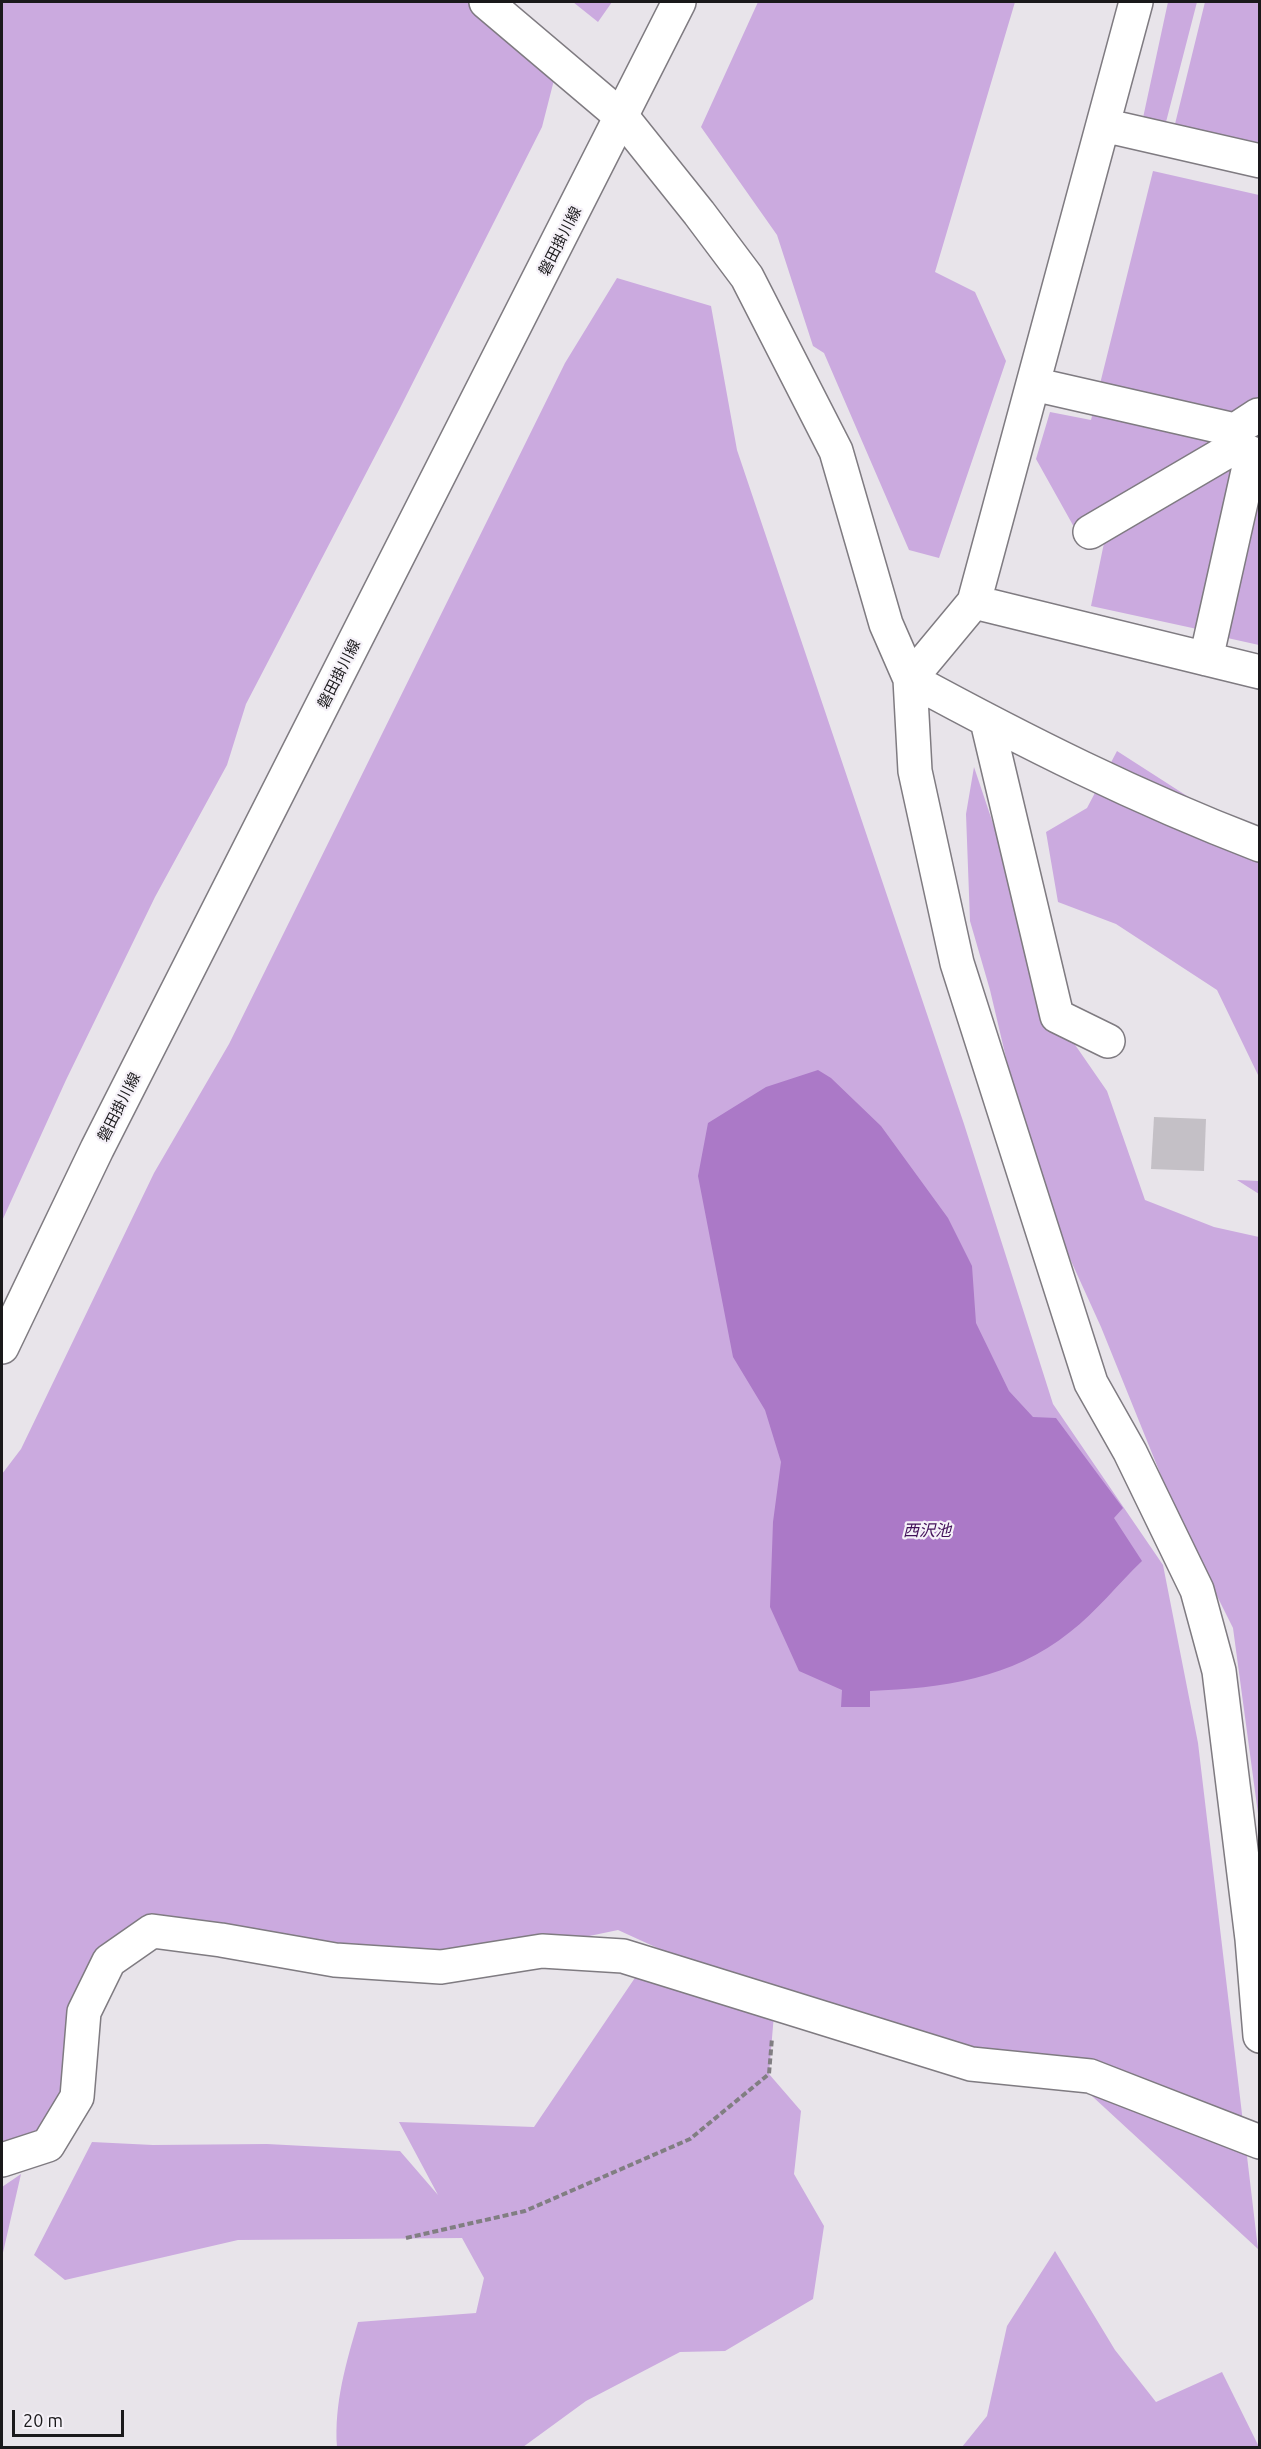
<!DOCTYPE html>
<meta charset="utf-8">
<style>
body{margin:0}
#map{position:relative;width:1261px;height:2449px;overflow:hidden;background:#e8e4ea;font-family:Ubuntu,sans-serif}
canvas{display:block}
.frame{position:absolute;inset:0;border:3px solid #1a191b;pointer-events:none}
.scale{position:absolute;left:12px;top:2410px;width:112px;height:27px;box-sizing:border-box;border:3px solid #1a191b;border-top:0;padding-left:8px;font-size:18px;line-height:21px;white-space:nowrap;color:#1a191b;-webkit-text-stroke:4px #f5f1f8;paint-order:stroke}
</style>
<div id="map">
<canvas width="1261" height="2449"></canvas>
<div class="frame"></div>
<div class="scale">20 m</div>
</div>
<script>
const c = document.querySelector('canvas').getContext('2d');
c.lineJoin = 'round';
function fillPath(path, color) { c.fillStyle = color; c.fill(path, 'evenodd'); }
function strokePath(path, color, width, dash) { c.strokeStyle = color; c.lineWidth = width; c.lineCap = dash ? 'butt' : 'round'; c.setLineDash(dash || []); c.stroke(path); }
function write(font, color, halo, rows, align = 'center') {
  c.font = font + ' Ubuntu,"Noto Sans JP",sans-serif'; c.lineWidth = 4.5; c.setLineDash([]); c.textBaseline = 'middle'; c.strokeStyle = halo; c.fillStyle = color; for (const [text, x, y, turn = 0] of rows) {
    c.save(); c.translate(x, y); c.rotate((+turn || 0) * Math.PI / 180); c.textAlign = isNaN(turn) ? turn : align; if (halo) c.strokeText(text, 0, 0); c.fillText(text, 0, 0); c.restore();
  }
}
const green = new Path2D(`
 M2,2H471L554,80L542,127L399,410L246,704L227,765L155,897L66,1080L2,1221Z
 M573,2H612L598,22Z
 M758,2H1015L935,272L975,292L1006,361L939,558L909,550L824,353L813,346L777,235L701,127Z
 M1168,2H1197L1166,122L1259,146L1138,141Z
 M1205,2H1259V143L1175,124Z
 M1153,171L1259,195V645L1205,633L1242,455L1207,445L1074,527L1036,459L1050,412L1091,420Z
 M617,278L711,306L737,450L964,1124L1053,1404L1163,1565L1198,1743L1258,2249L1080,2085L775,2002L769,2074L801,2111L794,2174L824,2226L813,2299L725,2351L680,2352L586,2401L523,2447H337C334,2404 346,2363 358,2322L476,2313L484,2278L462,2238L238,2240L65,2280L34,2255L92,2142L153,2145L267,2144L400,2151L438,2195L399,2122L534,2127L645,1963L769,1999L618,1930L441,1967L152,1931L94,1990L48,2145L2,2160V1474L21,1449L154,1173L229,1044L565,363Z
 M1232,464L1197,629L1091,606L1104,543Z
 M1117,751L1201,805L1259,863V1077L1217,990L1116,924L1058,902L1046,832L1087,808Z
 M974,767L1060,1023L1107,1091L1145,1200L1214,1227L1259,1237V1821L1233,1628L1179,1520L1101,1327L1057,1230L1020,1117L990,990L970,921L966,814Z
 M1237,1180L1259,1181V1194Z
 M21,2174L2,2257V2187Z
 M1055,2251L1115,2350L1156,2402L1222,2372L1259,2447H962L987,2416L1007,2326Z`);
const water = new Path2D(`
 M818,1070L831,1078L881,1126L948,1218L972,1266L976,1323L1009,1391L1033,1417L1056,1418L1123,1508L1114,1518L1142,1561C1118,1584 1096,1612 1070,1632C1011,1679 943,1688 870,1691V1707H841L842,1690L799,1671L770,1607L773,1522L781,1462L765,1410L733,1357L698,1176L708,1123L766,1087Z`);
const building = new Path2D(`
 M1154,1117L1206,1119L1204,1171L1151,1169Z`);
const path = new Path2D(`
 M406,2238L525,2211L690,2139L769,2074L772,2038`);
const minor = new Path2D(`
 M486,2L623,118L699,213L747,277L836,451L886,624L910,679L915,771L957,963L1091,1383L1130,1452L1197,1590L1219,1671L1252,1939L1260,2036
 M1103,125L1260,161
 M1033,384L1235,430
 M1239,449L1235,447V430L1258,415L1260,417
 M1090,532L1235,447
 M974,602L1260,672
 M1206,659L1252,453
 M910,679L974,602L1136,2
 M910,679C1024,741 1137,798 1260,845
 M987,721L1057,1016L1108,1041
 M2,2160L48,2145L77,2097L84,2012L109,1961L152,1931L221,1940L335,1960L441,1967L542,1951L623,1956L971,2064L1090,2076L1260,2142`);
const major = new Path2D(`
 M2,1347L97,1149L679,2`);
const streetNames = [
 ["磐田掛川線",560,241,-63],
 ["磐田掛川線",339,674,-63],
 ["磐田掛川線",119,1107,-63]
];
const waterNames = [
 ["西沢池",927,1531]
];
fillPath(green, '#cbaadf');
fillPath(water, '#ab79c7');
fillPath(building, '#c4c0c6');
strokePath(minor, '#7f7b81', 36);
strokePath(major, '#7f7b81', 36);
strokePath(path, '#817e82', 4, [6, 3]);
strokePath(minor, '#fff', 33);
strokePath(major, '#fff', 33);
write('15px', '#1a191b', '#f5f1f8', streetNames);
write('italic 16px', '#411058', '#f5f1f8', waterNames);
</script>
